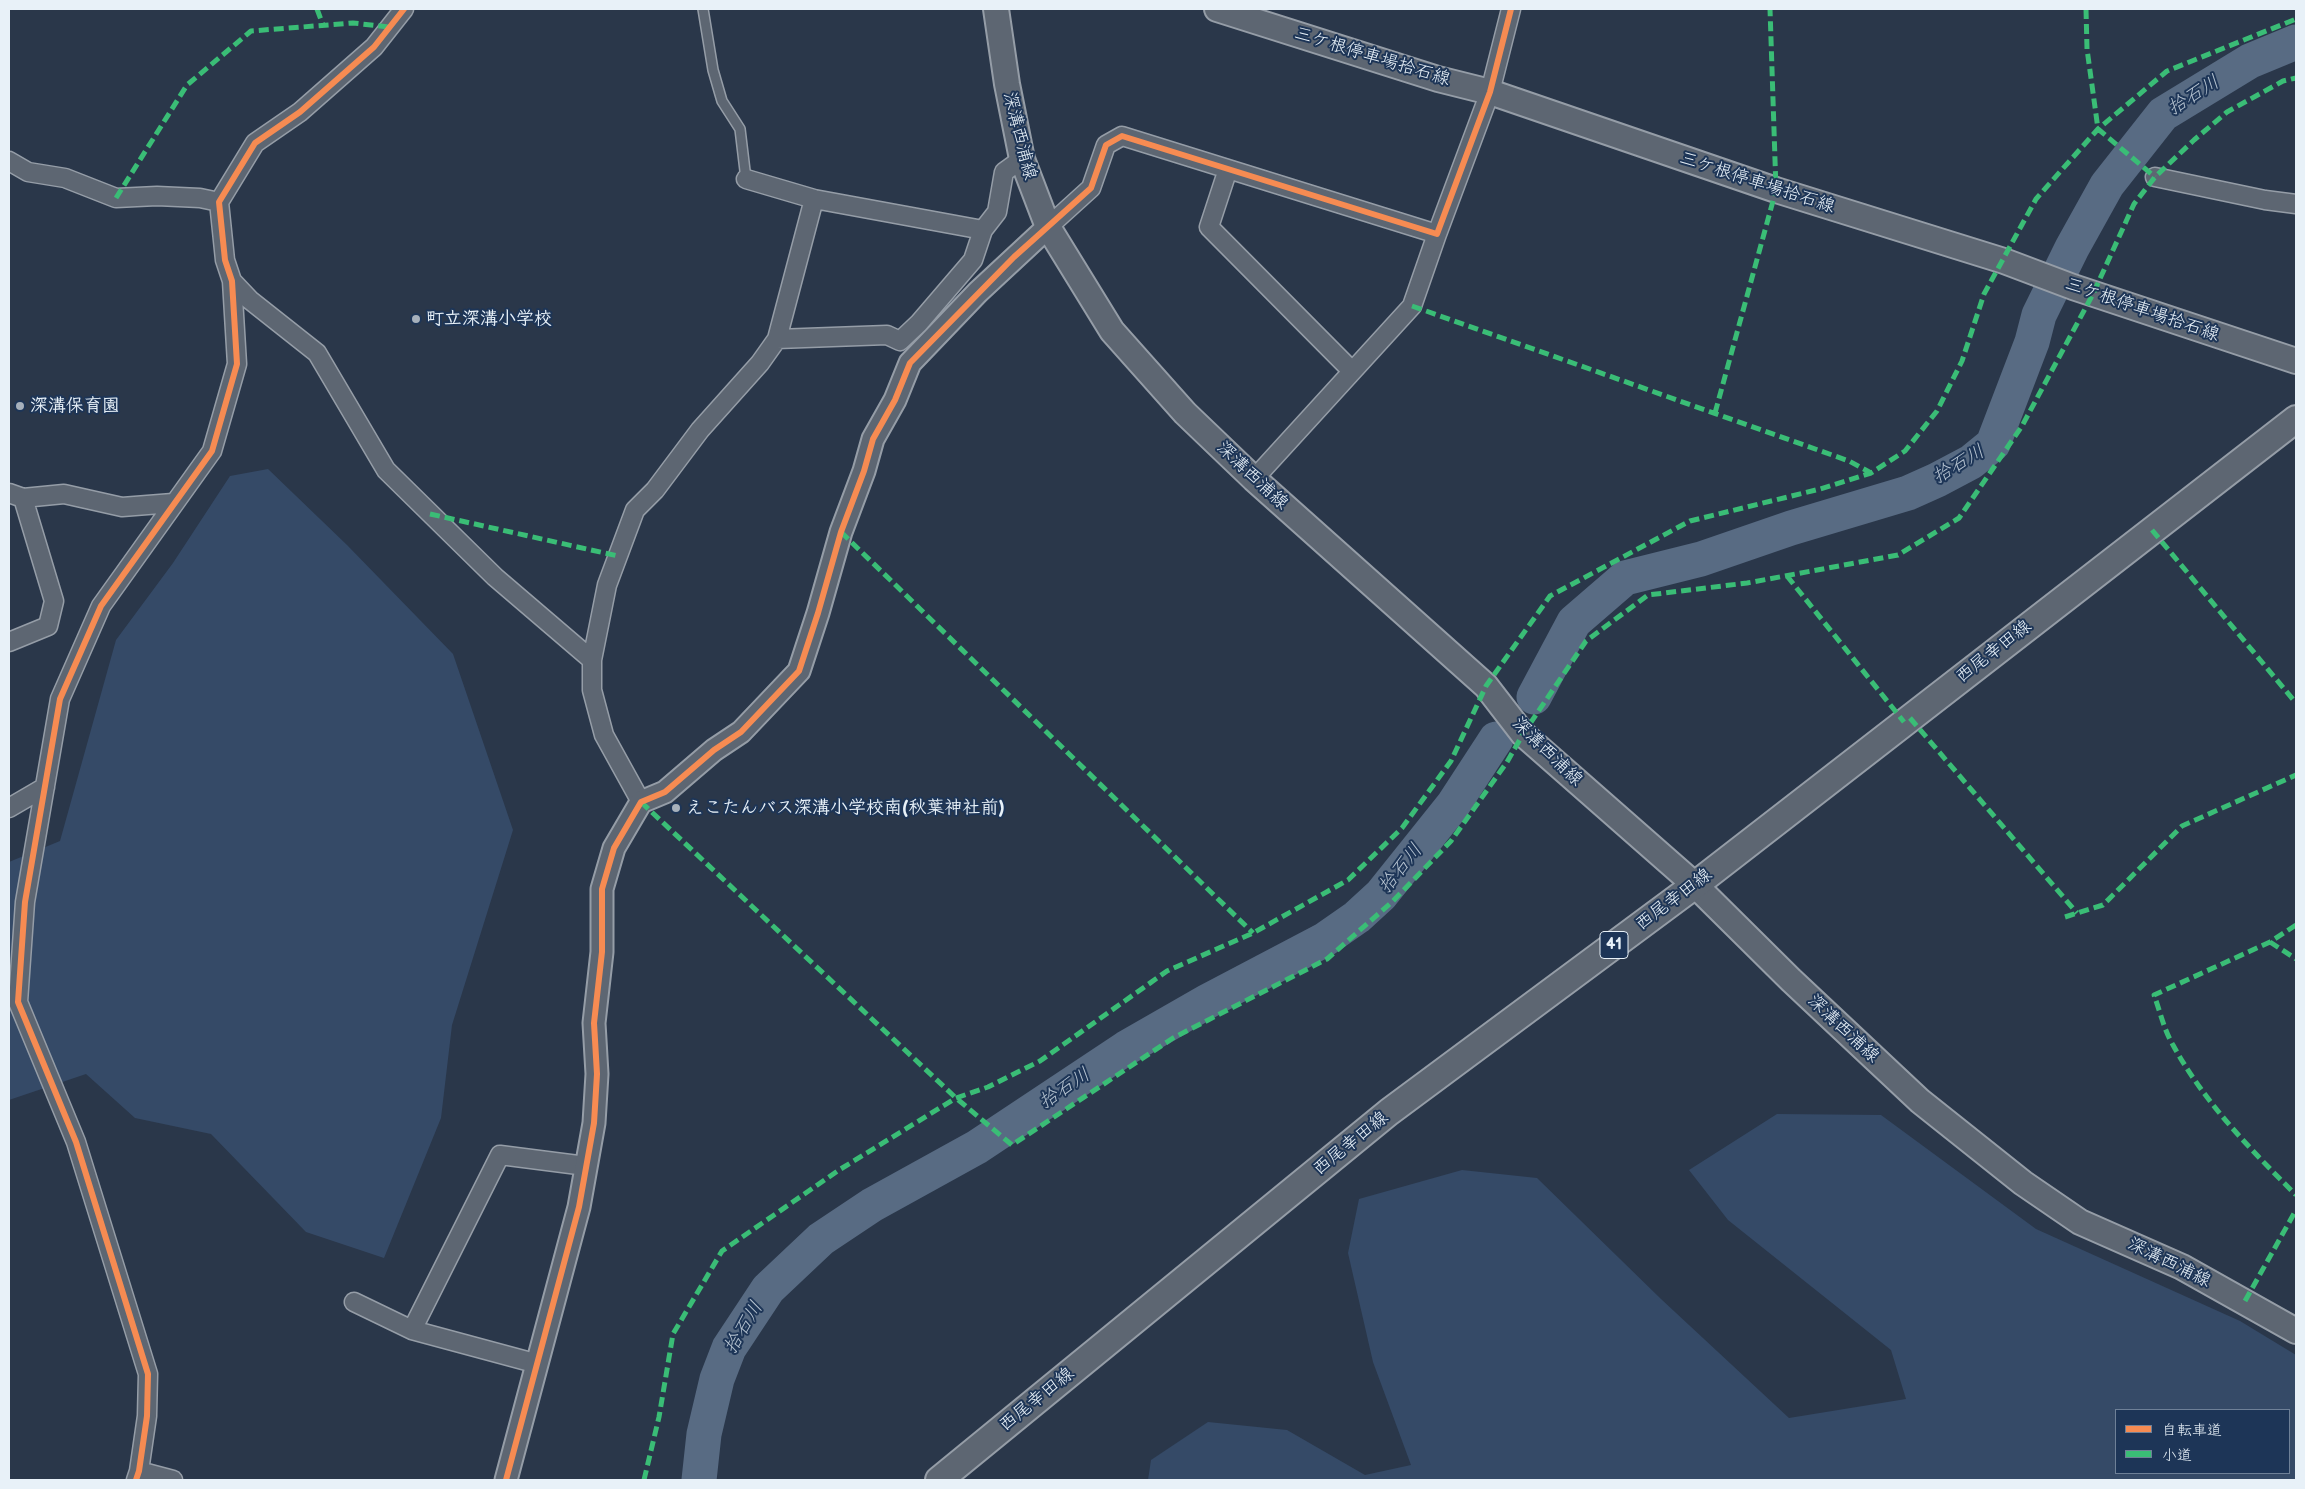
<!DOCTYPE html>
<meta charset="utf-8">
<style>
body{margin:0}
#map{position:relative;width:2305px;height:1489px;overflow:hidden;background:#2a374a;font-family:"Balsamiq Sans","Klee One",sans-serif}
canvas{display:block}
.frame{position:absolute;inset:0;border:10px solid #e8f1f8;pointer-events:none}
.legend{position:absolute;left:2115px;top:1409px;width:175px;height:65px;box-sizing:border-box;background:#1d3557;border:1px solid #6e8097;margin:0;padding:6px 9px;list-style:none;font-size:15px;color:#e8f1f8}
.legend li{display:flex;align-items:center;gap:10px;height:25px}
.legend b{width:25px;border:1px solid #6e8097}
</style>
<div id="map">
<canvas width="2305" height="1489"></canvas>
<div class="frame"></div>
<ul class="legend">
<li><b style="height:6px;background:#f68b52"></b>自転車道</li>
<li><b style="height:6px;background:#3abd76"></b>小道</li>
</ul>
</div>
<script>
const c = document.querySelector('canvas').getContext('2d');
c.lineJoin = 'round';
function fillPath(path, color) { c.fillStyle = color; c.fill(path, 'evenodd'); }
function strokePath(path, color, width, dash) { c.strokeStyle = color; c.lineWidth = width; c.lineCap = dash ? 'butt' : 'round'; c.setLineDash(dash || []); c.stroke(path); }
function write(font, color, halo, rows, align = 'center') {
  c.font = font + ' "Balsamiq Sans","Klee One",sans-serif'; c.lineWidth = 4; c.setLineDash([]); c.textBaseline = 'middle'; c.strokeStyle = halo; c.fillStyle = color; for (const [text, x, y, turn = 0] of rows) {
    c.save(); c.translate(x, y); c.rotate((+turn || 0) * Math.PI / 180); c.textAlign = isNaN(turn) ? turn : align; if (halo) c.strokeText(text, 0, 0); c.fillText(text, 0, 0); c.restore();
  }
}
const green = new Path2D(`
 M268,469L347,545L453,654L513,830L452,1025L441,1118L384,1258L306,1232L211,1134L135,1118L86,1074L9,1100V862L60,841L116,640L173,563L230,476Z
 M1777,1114L1881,1115L2036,1229L2240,1321L2296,1355V1480H1148L1151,1460L1208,1422L1287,1430L1365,1475L1411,1465L1373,1362L1348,1253L1359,1199L1462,1170L1537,1178L1661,1299L1789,1418L1906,1399L1891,1350L1728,1220L1689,1170ZM2116,1410H2289V1473H2116Z`);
const river = new Path2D(`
 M1534,697L1574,622L1625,578L1701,559L1791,528L1908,493L1937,480L1971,462L1993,444L2032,342L2039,315L2072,248L2107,185L2163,114L2250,61L2296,42
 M699,1480L704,1434L717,1379L729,1348L768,1289L821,1239L872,1205L977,1147L1126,1048L1208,1001L1324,940L1357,917L1381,895L1453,805L1496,739`);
const service = new Path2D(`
 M703,9L713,70L722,101L740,129L746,179`);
const minor = new Path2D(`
 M9,161L28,172L65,178L116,198L157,196L200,198L219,202
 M1228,169L1209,227L1352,371
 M2155,177L2265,200L2296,204
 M814,199L983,230
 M1048,227L1091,188L1106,145L1122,136L1437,234L1490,92L1511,9
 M232,281L250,300L317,353L386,470L495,577L592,660
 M777,339L887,335L900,341L919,323L973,260L983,230L997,212L1004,172L1022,159
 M1254,479L1412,306L1437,234
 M9,493L23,498L64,494L122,507L173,503
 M9,642L48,626L54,601L23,498
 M641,802L604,735L592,690V660L607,585L635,510L655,490L700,430L760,363L777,339L814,199L746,179
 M9,808L45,787
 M354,1302L412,1330L538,1364
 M412,1330L500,1155L586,1166
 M139,1471L173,1480
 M136,1480L139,1471L147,1416L148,1374L76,1142L18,1002L25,902L60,699L101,606L212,451L237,364L232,281L225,260L219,202L255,143L300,112L374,47L404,9`);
const tertiary = new Path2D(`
 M506,1480L579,1207L594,1123L597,1074L594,1023L602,952V889L614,848L641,802L665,792L714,750L741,732L799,671L818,613L841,532L864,471L873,439L895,400L910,363L978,292L1048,227`);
const secondary = new Path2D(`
 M996,9L1007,84L1022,159L1048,227L1112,331L1185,413L1254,479L1486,686L1523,734L1695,885L1791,980L1920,1101L2023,1183L2080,1222L2182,1267L2296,1331
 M1217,9L1438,79L1490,92L1776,190L2004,261L2073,287L2296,361`);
const primary = new Path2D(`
 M939,1480L1389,1112L1695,885L2296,419`);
const quiet = new Path2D(`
 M317,9L323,25
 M2086,9L2087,49L2098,129L2155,177
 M116,198L187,85L251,31L353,23L389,27
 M1412,306L1849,461L1871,473
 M1715,413L1776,190L1770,9
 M430,514L618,556
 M2152,530L2296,703
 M841,532L1253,933
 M1787,576L1904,722
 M1910,718L2077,913
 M641,802L956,1098L1012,1145L1173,1038L1327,959L1392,902L1451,841L1507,762L1523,734L1586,641L1648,595L1747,583L1898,555L1959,518L2022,426L2093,294L2134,204L2155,177L2194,140L2227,112L2283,81L2296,78
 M2065,917L2103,905L2182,826L2296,775
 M2296,925L2270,942L2154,995C2160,1011 2164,1030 2173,1045C2204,1102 2250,1149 2296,1195
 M2270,942L2296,959
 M2245,1301L2296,1210
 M644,1480L659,1417L673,1334L722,1251L839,1170L956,1098L988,1087L1040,1061L1167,971L1253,933L1348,880L1402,828L1451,761L1486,686L1550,596L1690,521L1820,489L1871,473L1905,451L1937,411L1962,361L1984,294L2036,199L2098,129L2167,71L2296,19`);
const cycleway = new Path2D(`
 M136,1480L139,1471L147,1416L148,1374L76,1142L18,1002L25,902L60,699L101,606L212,451L237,364L232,281L225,260L219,202L255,143L300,112L374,47L404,9
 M506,1480L579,1207L594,1123L597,1074L594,1023L602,952V889L614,848L641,802L665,792L714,750L741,732L799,671L818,613L841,532L864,471L873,439L895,400L910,363L1014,257L1091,188L1106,145L1122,136L1437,234L1490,92L1511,9`);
const markers = [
 [416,319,5,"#a6b0bb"],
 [20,406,5,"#a6b0bb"],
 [676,808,5,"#a6b0bb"]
];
const shields = [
 [1614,945,28]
];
const shieldNames = [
 ["41",1614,945]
];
const streetNames = [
 ["三ケ根停車場拾石線",1372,57,17],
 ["深溝西浦線",1019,136,76],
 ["三ケ根停車場拾石線",1757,183,18],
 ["三ケ根停車場拾石線",2142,310,19],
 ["深溝西浦線",1252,476,43],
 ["西尾幸田線",1994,652,-38],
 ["深溝西浦線",1547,752,44],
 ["西尾幸田線",1674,900,-37],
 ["深溝西浦線",1843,1029,43],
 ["西尾幸田線",1351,1144,-39],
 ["深溝西浦線",2169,1263,26],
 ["西尾幸田線",1037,1400,-39]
];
const poiNames = [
 ["町立深溝小学校",426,319],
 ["深溝保育園",30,406],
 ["えこたんバス深溝小学校南(秋葉神社前)",686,808]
];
const waterNames = [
 ["拾石川",2194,96,-32],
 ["拾石川",1959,465,-31],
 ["拾石川",1401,869,-51],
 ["拾石川",1065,1089,-34],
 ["拾石川",744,1328,-59]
];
fillPath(green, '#354a67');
strokePath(river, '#586b83', 35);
strokePath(service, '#959da7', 12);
strokePath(minor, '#959da7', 21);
strokePath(tertiary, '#959da7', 25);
strokePath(secondary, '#959da7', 28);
strokePath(primary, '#959da7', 30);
strokePath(service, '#5d6672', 9);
strokePath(minor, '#5d6672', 18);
strokePath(tertiary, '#5d6672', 21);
strokePath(secondary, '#5d6672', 24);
strokePath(primary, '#5d6672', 26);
strokePath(quiet, '#3abd76', 5, [10, 5]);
strokePath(cycleway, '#f68b52', 6);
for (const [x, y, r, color] of markers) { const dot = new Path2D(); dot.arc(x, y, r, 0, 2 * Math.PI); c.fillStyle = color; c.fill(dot); strokePath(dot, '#1d3557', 2); }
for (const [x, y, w] of shields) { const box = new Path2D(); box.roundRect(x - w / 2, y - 13.5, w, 27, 4); c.fillStyle = '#1d3557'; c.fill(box); strokePath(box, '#e8f1f8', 1); }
write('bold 16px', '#e8f1f8', null, shieldNames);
write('18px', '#e8f1f8', '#1d3557', streetNames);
write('bold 18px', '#e8f1f8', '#1d3557', poiNames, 'left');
write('italic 19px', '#b7c4d1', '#1d3557', waterNames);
</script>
